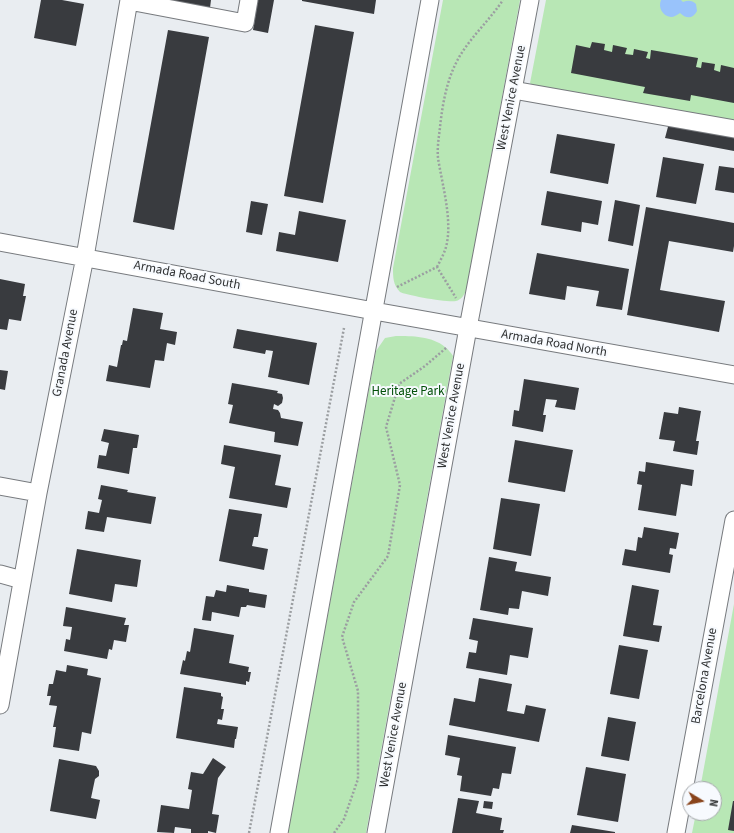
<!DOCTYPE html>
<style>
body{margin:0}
#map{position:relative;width:734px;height:833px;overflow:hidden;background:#e9edf1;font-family:"Source Sans 3",sans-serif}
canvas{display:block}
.north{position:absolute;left:682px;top:781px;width:40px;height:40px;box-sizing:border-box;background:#f7fafe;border:1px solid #a7aaad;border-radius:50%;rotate:100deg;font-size:11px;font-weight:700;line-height:16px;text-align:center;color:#303233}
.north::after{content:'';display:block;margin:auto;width:14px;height:18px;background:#89441b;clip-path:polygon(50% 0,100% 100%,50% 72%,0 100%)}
</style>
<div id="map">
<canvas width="734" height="833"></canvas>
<div class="north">N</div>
</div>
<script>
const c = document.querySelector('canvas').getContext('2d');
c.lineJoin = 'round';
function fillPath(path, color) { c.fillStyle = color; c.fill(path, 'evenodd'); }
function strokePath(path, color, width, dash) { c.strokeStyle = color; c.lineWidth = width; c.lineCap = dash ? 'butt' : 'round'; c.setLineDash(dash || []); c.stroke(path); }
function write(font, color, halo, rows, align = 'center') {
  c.font = font + ' "Source Sans 3",sans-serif'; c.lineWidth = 4; c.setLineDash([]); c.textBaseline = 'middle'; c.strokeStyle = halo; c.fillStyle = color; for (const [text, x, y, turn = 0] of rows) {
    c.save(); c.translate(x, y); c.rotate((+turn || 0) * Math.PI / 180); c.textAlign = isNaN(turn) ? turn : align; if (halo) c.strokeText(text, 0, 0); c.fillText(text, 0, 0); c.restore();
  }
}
const green = new Path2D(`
 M443,0H520L466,291C464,295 461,300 456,301C449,303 405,295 400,292C393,285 393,277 393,268Z
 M546,0H734V123L534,87L530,83Z
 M396,336C412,336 432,336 445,347C448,349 451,353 453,356L366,833H288L376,351L385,338Z
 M734,604V833H692L696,813H714V789H700Z`);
const water = new Path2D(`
 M661,0H681L683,2C688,0 692,0 696,4L697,11C693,19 686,19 680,13C677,15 674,17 671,17C662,16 658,7 661,0Z`);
const building = new Path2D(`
 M41,0H62L84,4L76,46L34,38Z
 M172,0H211L210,8L172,1Z
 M258,0H274L268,33L253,30Z
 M302,0H376L374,14L302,1Z
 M315,25L354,32L323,203L284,196Z
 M168,30L209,37L174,230L133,222Z
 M592,42L605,44L604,50L612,52L613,45L627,48L625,54L633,55L634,49L648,52L646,58L650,59L651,50L698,58L696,67L701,68L702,62L715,64L714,70L720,72L721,65L734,68V103L691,95L690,101L643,93L645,87L571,73L576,45L590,48Z
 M669,123L734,135V151L665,138Z
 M557,134L615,144L608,184L550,173Z
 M663,157L704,164L696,204L656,197Z
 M719,166L734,168V193L715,190Z
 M547,191L602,201L598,225L582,222L581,232L541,225Z
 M615,200L640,205L633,246L608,241Z
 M251,201L268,204L262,235L246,232Z
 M646,207L734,223V246L733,252L669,241L660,290L725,301L719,332L627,315Z
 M299,211L346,220L338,262L276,251L279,232L295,235Z
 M537,253L629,269L622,310L596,306L599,291L567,286L565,300L529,294Z
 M0,279L25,284L23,296H26L21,321L9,319L7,330L0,329Z
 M133,308L163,313L160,329L177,332L175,345L167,343L164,361L155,360L150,388L106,381L109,365L117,367L121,345H122L123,340L127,341Z
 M237,329L317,343L309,385L268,377L273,351L266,350L265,354L233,348Z
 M0,370L8,371L5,390L0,389Z
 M524,379L579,388L575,410L555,407L557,400L546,399L543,415H546L543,432L512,426L514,410L519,411Z
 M232,383L278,391L277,393L282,394L283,398L282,403L278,406L274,404L273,409L278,410L280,413L281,418L303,422L298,446L274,442L275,432L229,423L233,405L228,404Z
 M679,407L701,411L696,441H699L697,455L673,451L675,441L659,439L664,412L678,414Z
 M104,429L139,435L137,448H133L129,474L97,468L99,455L106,456L109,443L101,441Z
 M515,440L573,450L565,492L508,482Z
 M224,445L281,455L275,485L291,488L287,508L229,498L235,467L221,464Z
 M646,462L694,470L692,486L681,484L676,516L638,510L642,485L637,484L639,471L645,472Z
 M101,485L128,490L127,492L156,497L151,524L107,517L104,532L85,529L88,511L99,513L102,500L98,499Z
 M501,498L540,504L531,556L493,549Z
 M229,509L262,514L258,537H254L252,546L268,549L264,570L219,561Z
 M644,527L679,533L676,549L670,548L669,554L673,555L670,573L622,565L625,549L636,551L638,537L642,538Z
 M77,549L141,560L137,587L115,584L112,602L69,594Z
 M489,557L517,562L515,571L551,577L548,596L522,591L519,609L509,608L508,615L480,610Z
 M227,585L249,589V592L267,595L265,608L247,605L246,607H241L239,617L212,612L211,621L202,620L206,596L214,597L216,590L226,592Z
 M632,585L659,590L653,625L662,626L659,642L623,636Z
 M66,607L126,618L124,625H129L126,642L114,640L112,650L109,649L107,659L64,651L66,639L70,640L72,627L63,626Z
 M473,618L533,628L528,658L510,655L507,675L466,668L469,652L476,653L478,641L469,639Z
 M194,628L234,635L229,663L249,667L248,672H251L249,682L246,681V685L180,674L183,660L185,661L187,651L190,652Z
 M619,645L648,650L639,699L610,694Z
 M67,665L88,669L87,675L101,678L91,734L82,732L79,751L53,747L56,727H53L57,706L49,705L51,696H47L49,684H53L56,670L66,672Z
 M479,678L512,684L507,711L524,714L526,705L546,709L539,742L449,725L454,698L475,702Z
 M184,687L221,693V696L223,697L221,709H224L222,720L218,719L217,724L238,727L236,739H235L234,748L176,738Z
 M608,717L636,722L629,761L601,756Z
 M448,735L516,747L511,774L502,773L499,789L493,788L491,796L460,791L462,776L457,775L460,758L445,755Z
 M213,758L226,767L218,778L212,814L219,815L216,833L208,831V833H191V829L175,827L174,833L157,832L161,805L189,809L192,790L188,789L191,772L203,774Z
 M59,759L96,766L99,771V776L95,779L91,798L100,800L96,819L50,811Z
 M586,767L626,774L618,822L577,815Z
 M458,798L479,801L476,813L502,818L500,830H504L503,833H452Z
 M484,801L493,802L492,809L483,808Z
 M733,801H734V831L728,830Z
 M572,825L615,832V833H570Z`);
const path = new Path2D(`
 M437,267C440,261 444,254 446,247C453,221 442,184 438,158C437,147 439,137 440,127C443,100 448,73 463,51C475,33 491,18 503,0
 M397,287L437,267L456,298
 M249,833L344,328
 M334,833L344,819L358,779V691L342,637L354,602L388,556L400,485L386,427L399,384L425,366L446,348`);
const minor = new Path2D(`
 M129,1L245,23L249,0
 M513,90L734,129
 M0,242L374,311L734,375
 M0,486L38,493
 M0,574L22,580
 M0,705L38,493L85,257L129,0
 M279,833L430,0
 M376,833L468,328L530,0
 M676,833L734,520`);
const streetNames = [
 ["West Venice Avenue",512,98,-79],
 ["Armada Road South",187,276,11],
 ["Armada Road North",554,344,10],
 ["Granada Avenue",66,353,-79],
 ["West Venice Avenue",452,416,-80],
 ["Barcelona Avenue",705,676,-80],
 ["West Venice Avenue",394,735,-80]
];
const parkNames = [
 ["Heritage Park",408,392]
];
fillPath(green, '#b8e7b5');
fillPath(water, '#99c3fb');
fillPath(building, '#393b3f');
strokePath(minor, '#777a7e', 19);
strokePath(path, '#9b9ea1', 2.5, [2, 2]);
strokePath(minor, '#fff', 17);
write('13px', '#303233', '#f7fafe', streetNames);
write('13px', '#025008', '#f7fafe', parkNames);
</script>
